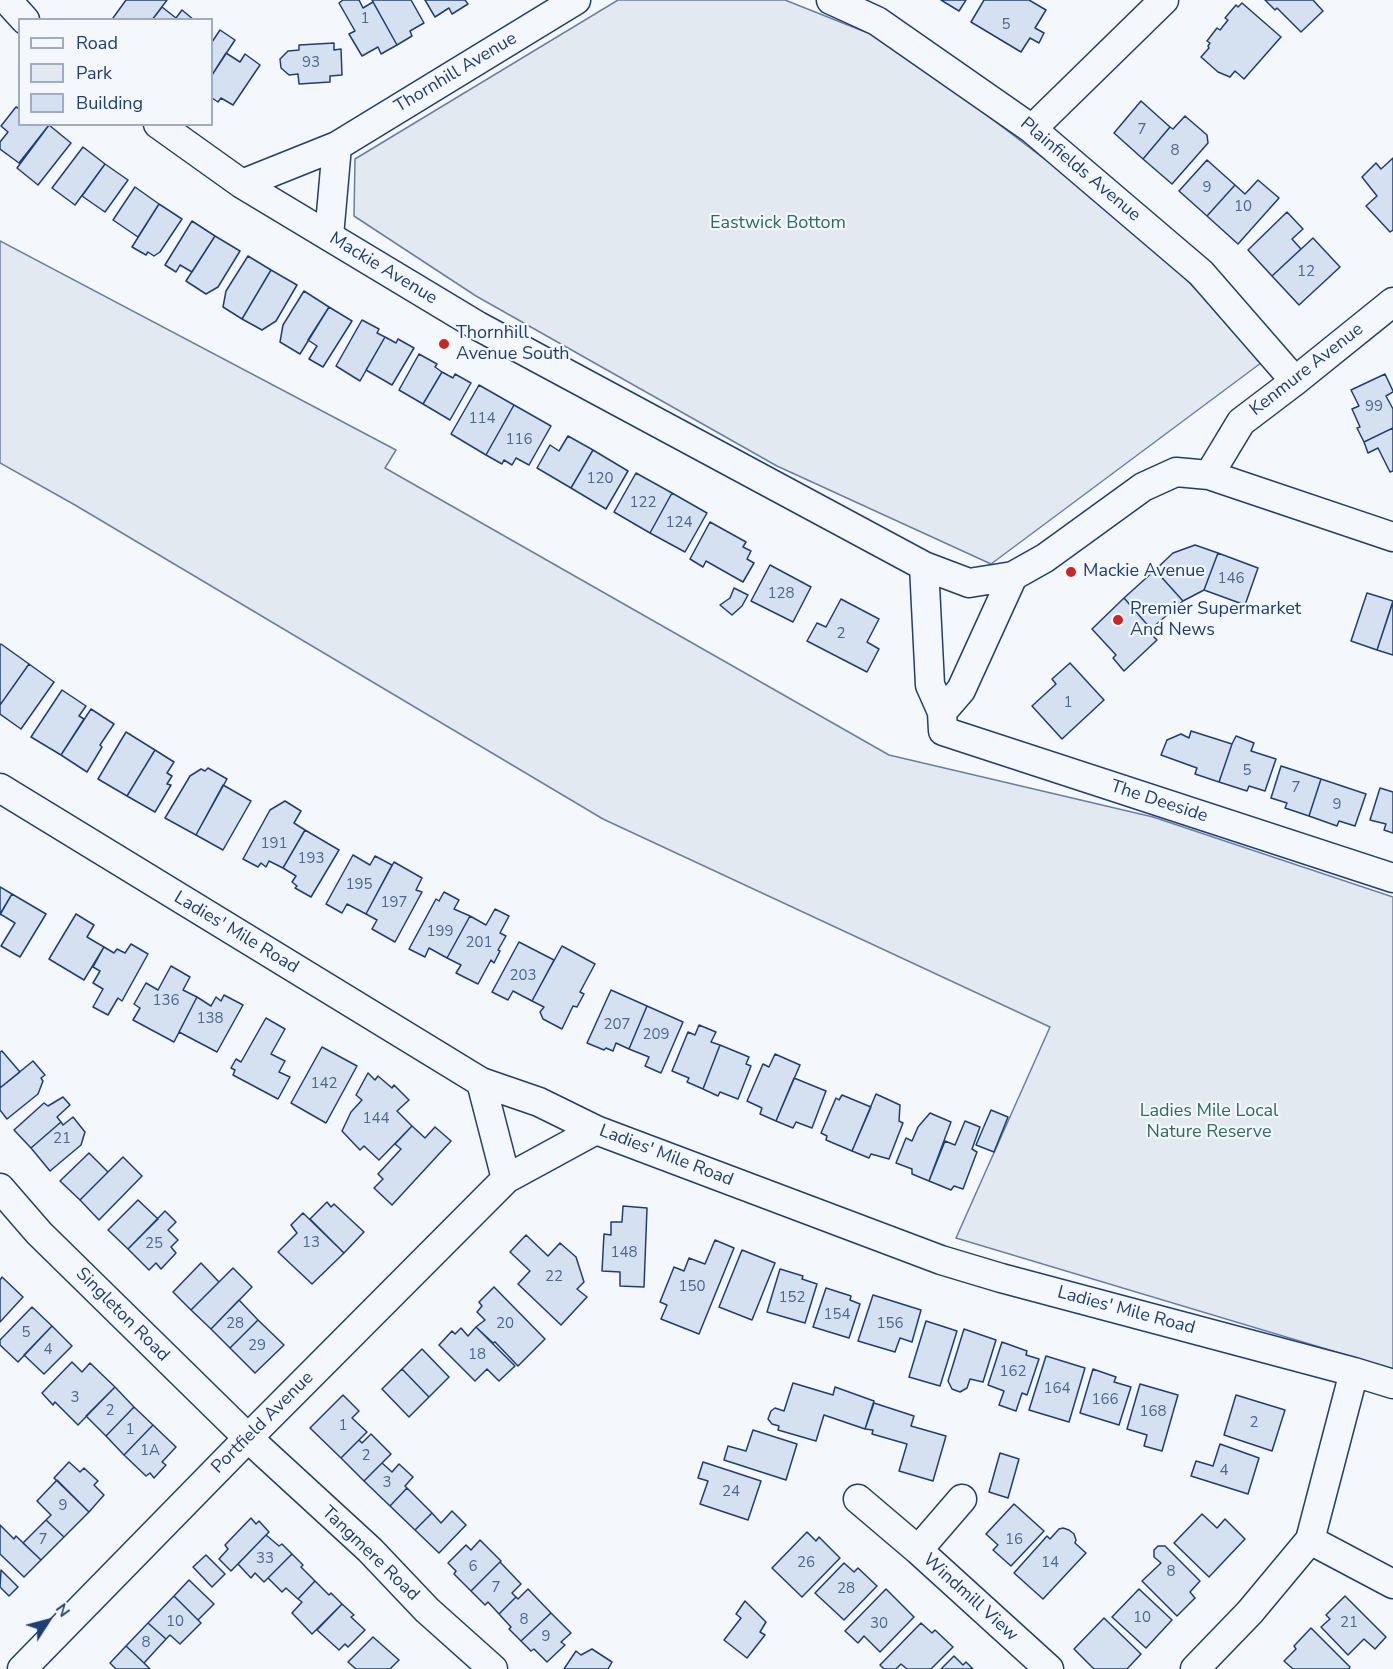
<!DOCTYPE html>
<style>
body{margin:0}
#map{position:relative;width:1393px;height:1669px;overflow:hidden;background:#f4f7fb;font-family:"Nunito Sans",sans-serif}
canvas{display:block}
.legend{position:absolute;left:18px;top:18px;width:195px;height:108px;box-sizing:border-box;background:#f4f7fb;border:2px solid #9eadc5;margin:0;padding:8px 10px;list-style:none;font-size:18px;color:#1d3f73}
.legend li{display:flex;align-items:center;gap:12px;height:30px}
.legend b{width:30px;border:2px solid #9eadc5}
.north{position:absolute;left:18px;top:1591px;width:60px;height:60px;-webkit-text-stroke:4px #f4f7fb;paint-order:stroke;rotate:54deg;font-size:16px;font-weight:700;line-height:24px;text-align:center;color:#1d3f73}
.north::after{content:'';display:block;margin:auto;width:21px;height:27px;background:#1d3f73;clip-path:polygon(50% 0,100% 100%,50% 72%,0 100%)}
</style>
<div id="map">
<canvas width="1393" height="1669"></canvas>
<ul class="legend">
<li><b style="height:8px;background:#f4f7fb"></b>Road</li>
<li><b style="height:16px;background:#e3e9f0"></b>Park</li>
<li><b style="height:16px;background:#d5e0f0"></b>Building</li>
</ul>
<div class="north">N</div>
</div>
<script>
const c = document.querySelector('canvas').getContext('2d');
c.lineJoin = 'round';
function fillPath(path, color) { c.fillStyle = color; c.fill(path, 'evenodd'); }
function strokePath(path, color, width, dash) { c.strokeStyle = color; c.lineWidth = width; c.lineCap = dash ? 'butt' : 'round'; c.setLineDash(dash || []); c.stroke(path); }
function write(font, color, halo, rows, align = 'center') {
  c.font = font + ' "Nunito Sans",sans-serif'; c.lineWidth = 4.5; c.setLineDash([]); c.textBaseline = 'middle'; c.strokeStyle = halo; c.fillStyle = color; for (const [text, x, y, turn = 0] of rows) {
    c.save(); c.translate(x, y); c.rotate((+turn || 0) * Math.PI / 180); c.textAlign = isNaN(turn) ? turn : align; if (halo) c.strokeText(text, 0, 0); c.fillText(text, 0, 0); c.restore();
  }
}
const green = new Path2D(`
 M618,0H785L878,37L954,90L1051,164L1168,261L1265,360L991,564L777,466L476,296L354,216L355,159Z
 M0,241L396,450L385,468L889,755L1153,817L1393,897V1369L956,1238L1050,1027L603,819L75,505L0,463Z`);
const building = new Path2D(`
 M126,0H167L152,20H114L113,18Z
 M343,0H359L363,8L373,2L397,45L381,54L378,47L362,56L349,34L355,31L339,3Z
 M372,0H411L424,23L410,31L412,36L397,45Z
 M425,0H465L468,4L452,14L449,8L435,17Z
 M941,0H966L959,11Z
 M984,0H1029L1046,10L1035,28L1044,33L1039,43L1030,38L1021,52L971,22Z
 M1265,0H1313L1323,11L1301,32L1277,8L1275,10Z
 M1242,3L1281,37L1244,79L1235,71L1230,77L1218,72L1201,57L1209,48L1208,46L1210,43L1207,41L1217,28L1220,30L1228,20L1225,18L1236,5L1238,7Z
 M162,7L176,18L182,10L194,20H152Z
 M220,30L235,40L212,75V42Z
 M334,43V50L341,49L342,75L330,76V82L299,84L298,74L289,75L281,68L280,59L288,51L299,50V45Z
 M226,53L240,62L245,54L260,65L233,105L221,98L218,102L212,98V75Z
 M1141,101L1170,127L1143,159L1114,133Z
 M16,107L20,109V124L49,125L19,163L0,149V142L8,132L1,126Z
 M1185,116L1207,135L1208,143L1172,184L1143,159L1170,127L1173,129Z
 M49,125L71,143L38,185L17,168Z
 M83,147L105,164L75,205L52,188Z
 M1393,158V230L1390,232L1366,206L1377,196L1362,177L1376,163L1381,169Z
 M1207,160L1235,185L1207,216L1179,191Z
 M105,164L128,180L105,212L82,196Z
 M1258,180L1279,198L1238,244L1207,216L1235,185L1245,194Z
 M135,187L159,204L138,237L113,220Z
 M159,204L182,219L160,252L154,256L148,252L146,255L132,247Z
 M1287,212L1303,229L1292,239L1301,249L1272,276L1248,250Z
 M192,221L215,236L192,272L180,265L176,272L165,265Z
 M215,236L240,251L218,287L206,294L186,281Z
 M1313,238L1340,267L1299,305L1272,276Z
 M248,256L271,270L242,319L223,307L226,291Z
 M271,270L297,285L276,321L262,330L242,319Z
 M304,291L329,307L300,354L280,342L283,325Z
 M329,307L352,321L323,367L309,359L317,346L308,340Z
 M362,320L379,329L377,333L385,337L360,381L336,366Z
 M385,337L396,343L398,339L414,348L392,385L366,370Z
 M419,354L437,364L435,367L442,372L423,404L399,390Z
 M442,372L453,378L455,374L471,383L450,420L423,404Z
 M1385,374L1393,391V392L1386,396L1393,409V428L1364,442L1357,428L1360,427L1352,409L1359,406L1351,390Z
 M479,385L514,405L486,455L451,434Z
 M514,405L551,426L529,465L516,458L512,465L504,460L502,464L486,455Z
 M1393,428V471L1390,472L1378,448L1368,453L1364,442Z
 M568,436L593,450L571,488L537,468L550,445L559,451Z
 M593,450L628,471L606,509L571,488Z
 M636,473L672,493L650,533L614,512Z
 M672,493L707,513L685,552L650,533Z
 M710,522L746,542L743,547L751,551L747,559L754,563L743,582L706,561L703,567L690,559Z
 M1195,545L1218,553L1204,590L1183,601L1155,570L1173,553Z
 M1218,553L1258,568L1245,605L1204,590Z
 M770,565L811,587L793,622L751,601Z
 M1155,570L1183,601L1151,629L1124,598Z
 M734,588L748,595L742,606L732,615L720,605L730,598Z
 M1367,593L1393,601L1377,650L1351,641Z
 M1124,598L1151,629L1148,631L1157,640L1124,671L1113,658L1116,655L1092,629Z
 M841,599L879,619L867,642L879,649L867,672L807,641L817,623L826,627Z
 M1393,602V655L1377,650Z
 M1,644L29,664L0,705V645Z
 M1070,663L1104,700L1062,739L1032,706L1056,684L1052,679Z
 M29,664L54,682L21,729L0,714V705Z
 M62,690L86,706L79,716L84,719L61,755L31,737Z
 M91,709L114,724L100,745L102,747L87,772L61,755Z
 M1191,731L1232,744L1219,782L1195,774L1197,768L1161,755L1167,740L1181,734L1189,738Z
 M126,732L155,750L127,796L98,779Z
 M1236,736L1254,743L1251,751L1276,759L1265,791L1249,786L1247,791L1219,782L1232,744Z
 M155,750L174,762L167,773L172,776L167,784L171,785L155,812L127,796Z
 M1281,766L1321,779L1309,816L1285,808L1287,803L1271,798Z
 M208,768L227,779L196,835L165,818L190,776L201,769L205,771Z
 M1321,779L1366,794L1355,826L1339,821L1337,826L1309,816Z
 M223,785L251,801L223,850L196,835Z
 M1380,788L1393,792V833L1384,830L1386,824L1370,820Z
 M285,801L301,811L294,823L305,830L283,868L269,861L266,867L261,863L258,867L243,859L270,810Z
 M305,830L339,850L311,897L295,888L297,886L292,882L296,876L283,868Z
 M353,855L370,865L375,856L392,865L366,914L347,904L342,913L326,904Z
 M394,862L422,878L416,890L422,892L395,942L372,929L377,920L366,914Z
 M0,887L12,894L0,915Z
 M444,892L459,900L454,909L470,916L447,958L429,948L425,957L409,949L436,899L439,901Z
 M12,894L46,914L20,957L1,946L15,923L0,914Z
 M495,909L509,916L500,933L506,936L498,950L500,951L494,963L491,960L478,984L456,973L461,965L447,958L470,916L486,925Z
 M76,914L94,925L87,937L104,947L84,980L49,959Z
 M519,942L554,960L532,1001L513,991L508,1000L492,992Z
 M131,944L148,954L122,1001L118,998L108,1015L93,1007L103,989L93,983L100,971L93,967L104,947L114,953L117,949L125,953Z
 M562,946L595,964L580,992L584,994L577,1007L573,1006L562,1029L543,1019L540,1012L544,1007L532,1001Z
 M171,966L190,977L183,990L197,997L174,1042L133,1020L140,1008L134,1004L146,983L158,990Z
 M611,990L647,1006L629,1049L616,1043L613,1051L606,1048L604,1050L587,1043Z
 M224,995L243,1005L217,1052L179,1032L197,997L211,1006L216,997L221,1001Z
 M647,1006L683,1022L661,1073L645,1066L649,1057L629,1049Z
 M266,1018L285,1029L271,1054L285,1061L279,1072L290,1077L278,1099L233,1075L235,1070L231,1068L236,1059L241,1062Z
 M699,1025L716,1032L711,1042L720,1045L703,1089L687,1082L689,1078L672,1071L688,1032L695,1035Z
 M720,1045L749,1057L746,1064L751,1066L738,1099L720,1092L718,1096L703,1089Z
 M322,1047L357,1066L326,1123L291,1103Z
 M2,1051L20,1072L0,1088V1052Z
 M775,1054L800,1065L776,1121L760,1114L762,1108L747,1101L763,1064L769,1067Z
 M33,1061L45,1075L41,1078L43,1081L38,1094L7,1119L0,1110V1088Z
 M368,1073L375,1080L378,1076L392,1088L394,1085L409,1100L397,1111L412,1126L379,1160L364,1146L360,1150L342,1131L351,1112L362,1100L356,1095Z
 M794,1078L826,1091L812,1128L796,1122L793,1128L776,1121Z
 M876,1094L900,1105L899,1121L903,1123L889,1159L871,1154L869,1158L852,1151Z
 M842,1095L871,1107L852,1151L826,1140L827,1136L821,1133L836,1098L839,1100Z
 M63,1097L70,1105L57,1117L61,1122L31,1148L14,1130L44,1103L48,1106Z
 M991,1110L1008,1117L994,1152L976,1145Z
 M930,1113L951,1122L929,1181L912,1174V1169L896,1163L906,1138L912,1141L918,1127Z
 M73,1117L85,1132L81,1145L50,1171L31,1148L61,1122L63,1125Z
 M965,1121L980,1127L972,1149L977,1152L963,1189L954,1186L951,1190L929,1181L945,1141L955,1145Z
 M412,1126L425,1138L435,1127L451,1141L392,1205L374,1188L383,1179L378,1174L401,1149L395,1144Z
 M89,1153L108,1172L80,1200L60,1181Z
 M123,1157L142,1176L99,1220L80,1200Z
 M138,1200L158,1219L128,1249L108,1230Z
 M327,1202L331,1207L334,1204L364,1232L344,1253L310,1219Z
 M623,1206L647,1208L644,1287L620,1286V1272L602,1271L604,1234L611,1235V1222H622Z
 M165,1211L176,1222L168,1230L178,1240L171,1247L176,1253L161,1269L156,1263L149,1270L128,1249Z
 M303,1213L344,1253L312,1284L278,1252L297,1233L291,1225Z
 M526,1235L548,1256L560,1243L576,1257L584,1282L577,1289L587,1297L561,1325L518,1284L530,1271L510,1252Z
 M715,1240L734,1248L699,1334L661,1319L667,1305L660,1302L674,1267L684,1271L689,1258L705,1264Z
 M742,1250L775,1263L752,1320L719,1307Z
 M201,1263L219,1282L191,1310L173,1292Z
 M233,1268L252,1287L211,1329L191,1310Z
 M780,1269L803,1276L802,1279L817,1284L805,1323L767,1312Z
 M2,1277L23,1297L0,1322V1280Z
 M494,1287L545,1339L518,1366L495,1342L493,1343L476,1327L485,1320L477,1312L482,1306L479,1302Z
 M826,1288L851,1296L850,1300L860,1304L849,1338L813,1327Z
 M873,1295L921,1310L912,1342L900,1338L895,1352L858,1341Z
 M239,1300L258,1320L230,1348L211,1329Z
 M32,1307L52,1326L18,1362L0,1345V1340Z
 M258,1320L284,1345L255,1373L230,1348Z
 M926,1321L957,1331L940,1386L909,1377Z
 M52,1326L72,1346L44,1374L24,1355Z
 M476,1327L515,1366L499,1381L487,1369L475,1381L439,1345L452,1331L455,1334L461,1328L468,1336Z
 M964,1329L996,1340L983,1382L970,1379L967,1388L960,1392L952,1389L948,1381Z
 M1002,1342L1027,1351L1026,1355L1039,1359L1027,1395L1022,1393L1016,1411L999,1405L1004,1391L988,1385Z
 M422,1349L449,1377L429,1397L402,1369Z
 M1046,1356L1085,1368L1069,1422L1029,1410Z
 M72,1362L82,1372L90,1363L115,1387L78,1425L55,1402L53,1405L42,1393Z
 M402,1369L429,1397L409,1417L382,1389Z
 M1093,1369L1116,1377L1114,1382L1131,1387L1119,1425L1080,1413Z
 M793,1383L833,1395L835,1387L874,1401L865,1429L824,1415L816,1441L778,1430L779,1426L772,1424L768,1419L771,1411L775,1408L784,1411Z
 M1140,1384L1178,1395L1162,1451L1144,1446L1147,1435L1127,1429Z
 M115,1387L134,1407L106,1436L86,1416Z
 M343,1395L359,1411L352,1418L367,1432L341,1458L310,1428Z
 M1236,1395L1285,1410L1272,1451L1224,1435Z
 M874,1403L914,1416L911,1426L946,1436L933,1481L899,1471L907,1444L872,1434L873,1430L865,1429Z
 M134,1407L153,1425L124,1455L106,1436Z
 M153,1425L176,1447L162,1462L166,1465L154,1478L150,1473L146,1476L124,1455Z
 M753,1430L797,1444L786,1480L724,1460L728,1446L746,1451Z
 M371,1434L391,1454L364,1481L341,1458L359,1440L362,1443Z
 M1220,1444L1259,1458L1248,1494L1191,1476L1196,1461L1213,1466Z
 M1000,1453L1019,1459L1008,1498L989,1492Z
 M69,1462L80,1472L84,1468L98,1481L94,1485L104,1495L89,1512L54,1478Z
 M703,1462L761,1481L748,1520L700,1504L708,1481L698,1478Z
 M382,1463L392,1472L399,1464L413,1477L405,1486L407,1488L390,1506L364,1481Z
 M57,1480L89,1512L64,1537L46,1520L51,1515L37,1501Z
 M407,1488L432,1513L415,1530L390,1506Z
 M1014,1504L1044,1531L1011,1566L993,1550L998,1545L986,1534Z
 M452,1511L466,1525L439,1553L415,1530L432,1513L441,1523Z
 M1202,1514L1217,1528L1225,1519L1245,1539L1209,1577L1174,1543Z
 M251,1518L256,1524L259,1521L269,1532L231,1571L219,1559L228,1549L225,1545Z
 M46,1520L64,1537L41,1560L23,1543Z
 M0,1525L14,1539L16,1536L41,1560L24,1577L0,1554Z
 M1063,1528L1069,1530L1074,1534L1076,1540L1075,1543L1086,1553L1043,1599L1014,1573L1047,1536L1050,1539L1059,1529Z
 M807,1532L816,1541L819,1537L840,1558L802,1597L772,1568Z
 M266,1535L279,1546L282,1544L292,1554L264,1582L255,1573L251,1578L238,1564Z
 M480,1540L501,1561L471,1591L454,1574L456,1571L448,1563L466,1545L471,1550Z
 M1158,1546H1165L1200,1581L1190,1592L1195,1598L1177,1616L1142,1581L1161,1563L1154,1557V1550Z
 M292,1554L303,1565L301,1567L315,1581L298,1599L286,1588L282,1592L268,1578Z
 M206,1555L225,1574L212,1587L193,1567Z
 M500,1562L521,1584L512,1593L516,1597L499,1614L488,1602L485,1605L471,1591Z
 M844,1563L854,1572L858,1568L877,1586L844,1620L815,1593Z
 M1,1570L18,1587L9,1596L0,1587Z
 M189,1580L214,1604L198,1620L174,1596Z
 M315,1581L329,1595L331,1593L342,1604L312,1634L292,1613L302,1602L298,1599Z
 M528,1589L551,1613L521,1641L509,1629L511,1627L499,1614L516,1597L518,1599Z
 M886,1589L914,1617L880,1652L864,1636L858,1643L845,1631Z
 M1139,1589L1172,1620L1146,1648L1112,1617Z
 M174,1596L201,1623L180,1644L170,1635L166,1639L148,1623Z
 M1345,1596L1386,1637L1375,1649L1364,1639L1348,1655L1321,1627L1330,1619L1326,1615Z
 M745,1601L766,1622L760,1632L765,1635L747,1658L724,1640L741,1618L736,1614Z
 M342,1604L354,1615L351,1617L365,1630L348,1647L345,1644L339,1650L317,1630Z
 M551,1613L571,1633L561,1642L565,1645L547,1662L534,1649L531,1651L521,1641Z
 M1104,1618L1141,1654L1127,1669H1094L1074,1649Z
 M148,1623L166,1639L144,1663L126,1646Z
 M921,1623L932,1633L935,1630L953,1647L931,1669H907L901,1664L896,1669H884L880,1665Z
 M1311,1628L1350,1667L1349,1669H1293L1284,1661L1296,1649L1294,1646Z
 M373,1637L399,1660L390,1669H356L348,1662Z
 M126,1646L144,1663L150,1669H116L110,1663Z
 M592,1649L612,1662L608,1669H564L576,1651L581,1655Z
 M954,1656L963,1665L966,1662L973,1669H941Z`);
const street = new Path2D(`
 M7,0L25,20
 M831,0L877,21L1032,129L1201,273L1295,381
 M158,124L242,184L478,326L924,566L969,583L1013,576L1045,558L1143,487L1176,472L1209,475L1393,537
 M1032,129L1164,0
 M242,184L337,146L576,0
 M329,236L337,146
 M1209,475L1241,422L1295,381L1393,302
 M924,566L930,685L942,712
 M1013,576L961,690L942,712L943,731L1393,878
 M0,788L481,1082L539,1102L596,1130L941,1260L1001,1278L1354,1372L1393,1384
 M481,1082L506,1179
 M0,1188L39,1233L248,1438L370,1550L427,1610L493,1669
 M858,1499L918,1550L1049,1669
 M1310,1540L1393,1584
 M918,1550L962,1499
 M22,1669L248,1438L506,1179L596,1130
 M1195,1669L1250,1612L1310,1540L1354,1372`);
const markers = [
 [444,344,6,"#c62828"],
 [1071,572,6,"#c62828"],
 [1118,620,6,"#c62828"]
];
const numberNames = [
 ["1",365,19],
 ["5",1006,25],
 ["93",311,63],
 ["7",1142,130],
 ["8",1175,151],
 ["9",1207,188],
 ["10",1243,207],
 ["12",1306,272],
 ["99",1374,407],
 ["114",482,419],
 ["116",519,440],
 ["120",600,479],
 ["122",643,503],
 ["124",679,523],
 ["146",1231,579],
 ["128",781,594],
 ["2",841,634],
 ["1",1068,703],
 ["5",1247,771],
 ["7",1296,788],
 ["9",1337,805],
 ["191",274,844],
 ["193",311,859],
 ["195",359,885],
 ["197",394,903],
 ["199",440,932],
 ["201",479,943],
 ["203",523,976],
 ["136",166,1001],
 ["138",210,1019],
 ["207",617,1025],
 ["209",656,1035],
 ["142",324,1084],
 ["144",376,1119],
 ["21",62,1139],
 ["13",311,1243],
 ["25",154,1244],
 ["148",624,1253],
 ["22",554,1277],
 ["150",692,1287],
 ["152",792,1298],
 ["154",837,1315],
 ["28",235,1324],
 ["20",505,1324],
 ["156",890,1324],
 ["5",26,1333],
 ["29",257,1346],
 ["4",48,1350],
 ["18",477,1355],
 ["162",1013,1372],
 ["164",1057,1389],
 ["3",75,1398],
 ["166",1105,1400],
 ["2",110,1411],
 ["168",1153,1412],
 ["2",1254,1423],
 ["1",343,1426],
 ["1",130,1430],
 ["1A",150,1451],
 ["2",366,1456],
 ["4",1224,1471],
 ["3",387,1483],
 ["24",731,1492],
 ["9",63,1506],
 ["7",43,1540],
 ["16",1014,1540],
 ["33",265,1559],
 ["26",806,1563],
 ["14",1050,1563],
 ["6",473,1567],
 ["8",1171,1572],
 ["7",496,1588],
 ["28",846,1589],
 ["10",1142,1618],
 ["8",524,1620],
 ["10",175,1622],
 ["21",1349,1623],
 ["30",879,1624],
 ["9",546,1637],
 ["8",146,1643]
];
const streetNames = [
 ["Thornhill Avenue",456,73,-31],
 ["Plainfields Avenue",1080,170,40],
 ["Mackie Avenue",383,269,31],
 ["Kenmure Avenue",1307,370,-38],
 ["The Deeside",1159,802,18],
 ["Ladies' Mile Road",236,933,31],
 ["Ladies' Mile Road",666,1156,21],
 ["Ladies' Mile Road",1126,1311,15],
 ["Singleton Road",122,1315,45],
 ["Portfield Avenue",263,1423,-45],
 ["Tangmere Road",370,1554,44],
 ["Windmill View",970,1598,42]
];
const parkNames = [
 ["Eastwick Bottom",778,224],
 ["Ladies Mile Local",1209,1112],
 ["Nature Reserve",1209,1133]
];
const poiNames = [
 ["Thornhill",456,334],
 ["Avenue South",456,355],
 ["Mackie Avenue",1083,572],
 ["Premier Supermarket",1130,610],
 ["And News",1130,631]
];
fillPath(green, '#e3e9f0');
strokePath(green, '#687fa3', 1.5);
fillPath(building, '#d5e0f0');
strokePath(building, '#1d3f73', 1.5);
strokePath(street, '#1d3f73', 31);
strokePath(street, '#f4f7fb', 28);
for (const [x, y, r, color] of markers) { const dot = new Path2D(); dot.arc(x, y, r, 0, 2 * Math.PI); c.fillStyle = color; c.fill(dot); strokePath(dot, '#f4f7fb', 2); }
write('15px', '#4b6792', null, numberNames);
write('18px', '#1d3f73', '#f4f7fb', streetNames);
write('18px', '#2c6c60', '#f4f7fb', parkNames);
write('18px', '#1d3f73', '#f4f7fb', poiNames, 'left');
</script>
